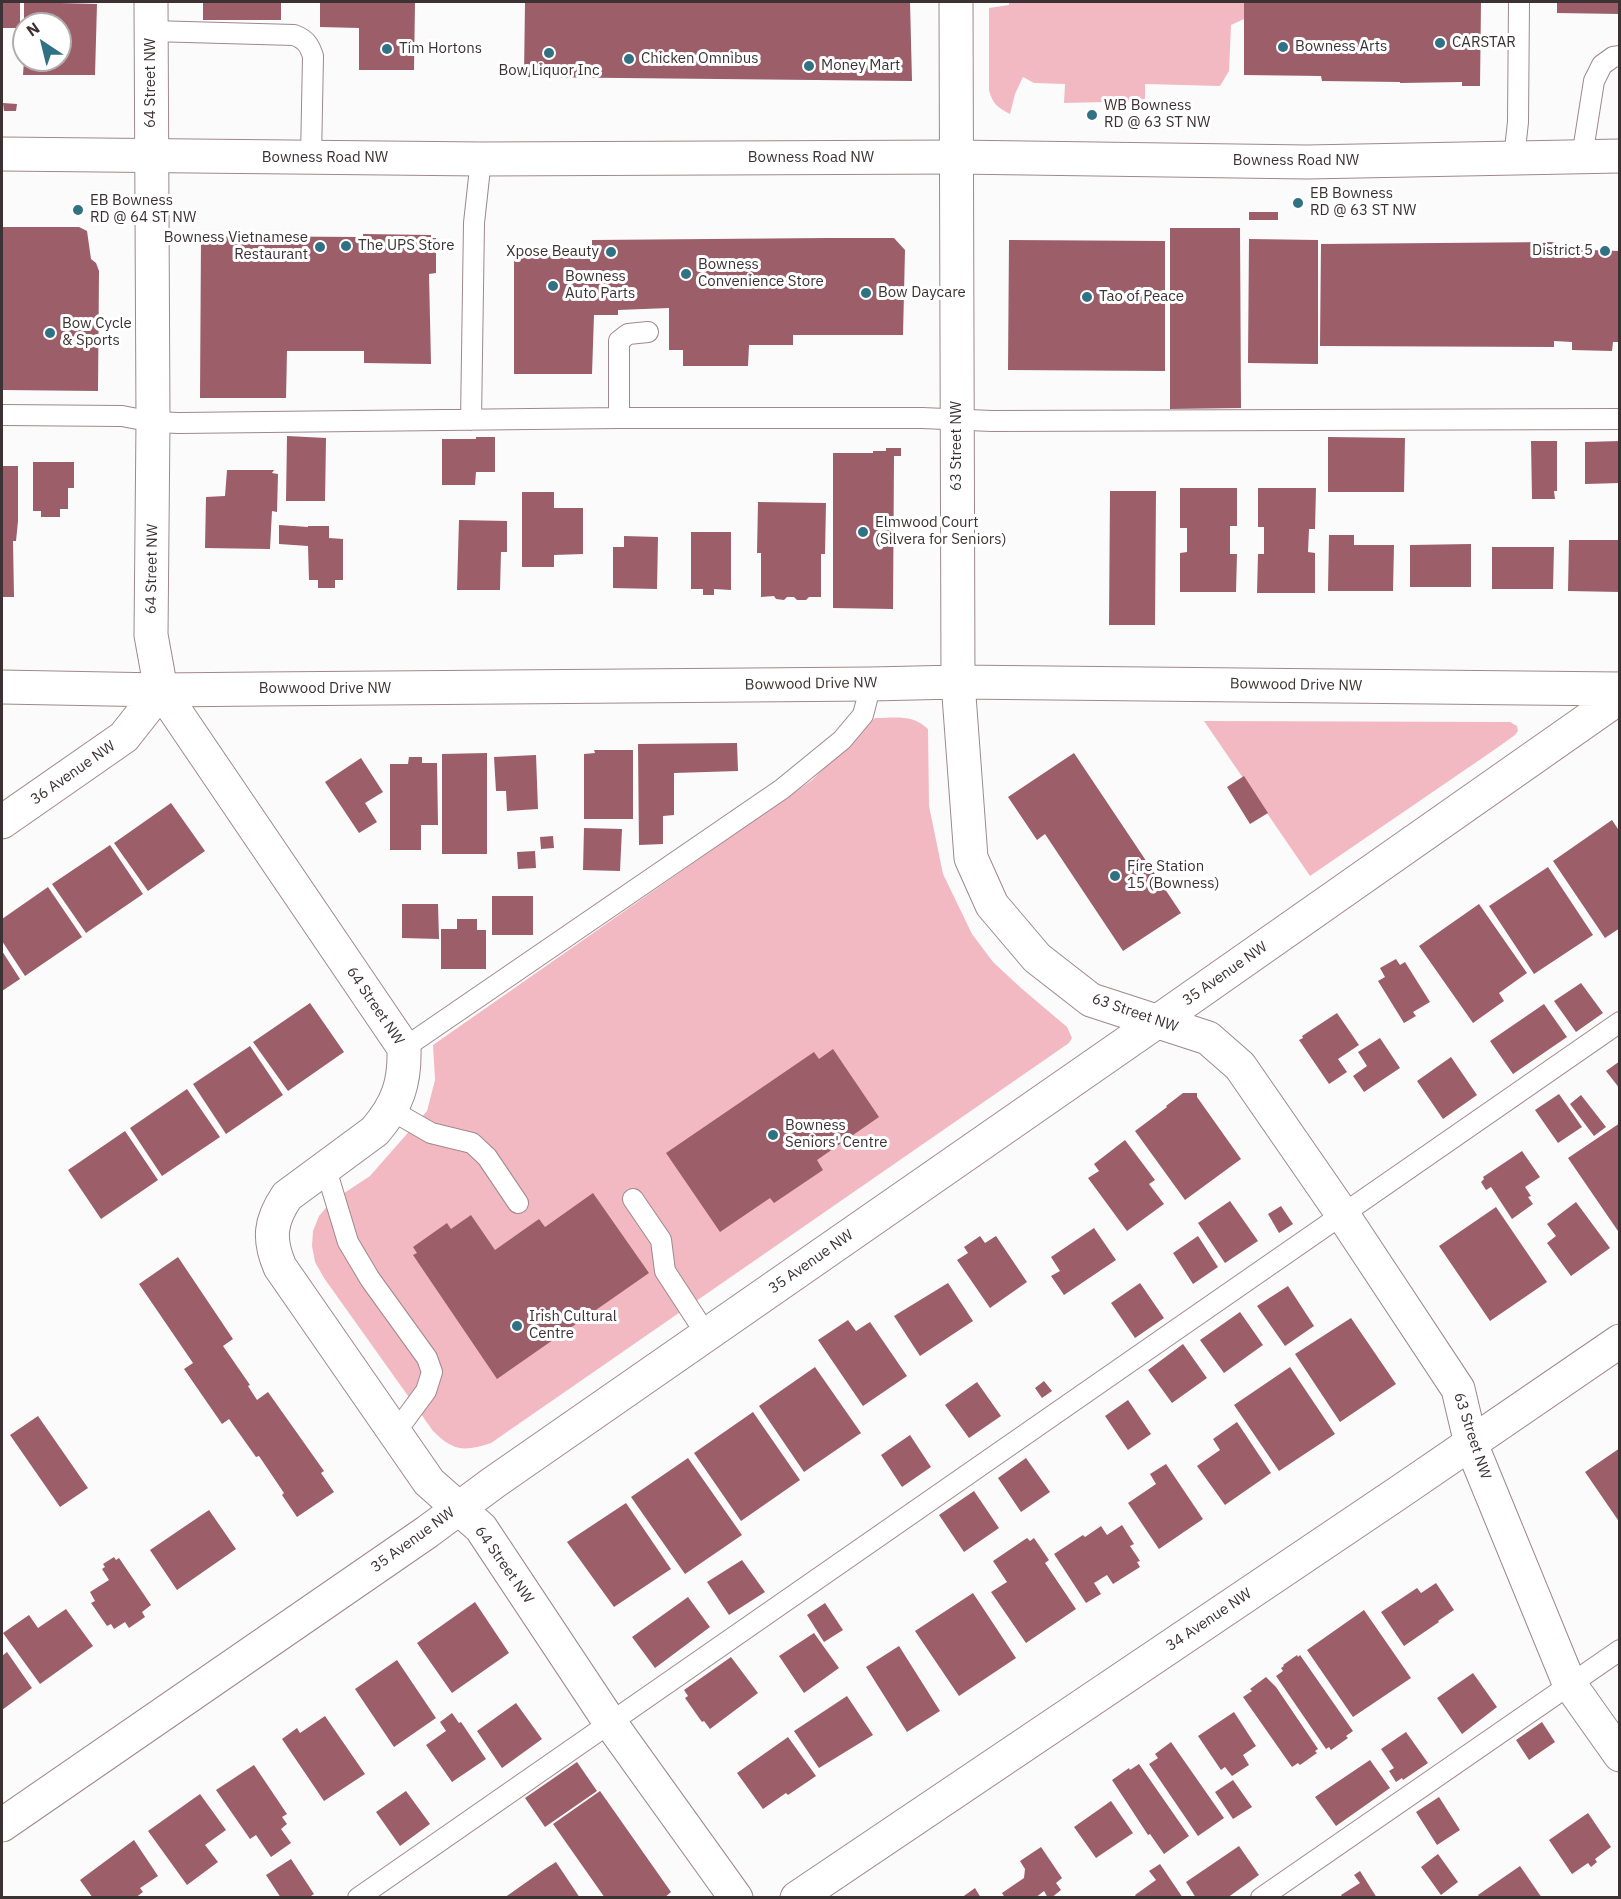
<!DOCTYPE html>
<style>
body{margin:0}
#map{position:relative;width:1621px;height:1899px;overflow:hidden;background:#fbfbfb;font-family:"IBM Plex Sans",sans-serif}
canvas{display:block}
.frame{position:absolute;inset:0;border:3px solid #3c3233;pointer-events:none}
.north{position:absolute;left:12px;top:12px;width:60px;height:60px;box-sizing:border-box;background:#fff;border:2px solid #b1adad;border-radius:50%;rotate:325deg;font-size:16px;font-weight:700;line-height:24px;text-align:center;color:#3c3233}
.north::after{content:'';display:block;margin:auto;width:21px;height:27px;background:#307284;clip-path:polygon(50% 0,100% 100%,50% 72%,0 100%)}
</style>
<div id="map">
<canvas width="1621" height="1899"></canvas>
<div class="frame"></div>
<div class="north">N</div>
</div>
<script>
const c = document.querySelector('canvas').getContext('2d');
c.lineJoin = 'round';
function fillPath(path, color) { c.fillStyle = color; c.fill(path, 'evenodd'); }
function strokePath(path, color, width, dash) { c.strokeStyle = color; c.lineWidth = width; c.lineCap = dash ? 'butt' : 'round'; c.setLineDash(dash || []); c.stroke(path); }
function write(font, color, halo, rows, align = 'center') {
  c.font = font + ' "IBM Plex Sans",sans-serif'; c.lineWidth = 6; c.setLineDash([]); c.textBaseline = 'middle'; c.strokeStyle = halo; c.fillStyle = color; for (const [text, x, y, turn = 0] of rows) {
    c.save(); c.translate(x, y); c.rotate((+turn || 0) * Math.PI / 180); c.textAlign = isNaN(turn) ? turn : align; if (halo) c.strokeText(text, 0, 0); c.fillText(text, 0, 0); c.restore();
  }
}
const green = new Path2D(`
 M1009,2H1244V19L1231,25L1229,71L1220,86L1145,84V101L1064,103L1065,84L1034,83L1023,77L1015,94L1010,114C998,108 992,103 989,90V8L1009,5Z
 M875,718C896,718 912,714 928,729L929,806L943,874L972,934L993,962L1021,988L1067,1027L1072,1038L1069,1043L491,1443C464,1452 453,1451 433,1431L324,1278L315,1262L312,1246L313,1231L319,1216L332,1201L370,1176L427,1111L435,1080L433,1045L812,780Z
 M1204,721L1510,722L1517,726L1518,731L1515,735L1494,750L1310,876Z`);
const building = new Path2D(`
 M2,2H20V28H2Z
 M24,2L97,4L95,75H23L24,60H60V24H24Z
 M203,2H281V20H203Z
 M320,2H415L414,70H359V28L320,27Z
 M525,2H910L912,81L524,77Z
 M1244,2H1481L1480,86H1462V82L1400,83V82L1322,81L1321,76L1244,75Z
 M1557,2H1620V14L1557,13Z
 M3,103L17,104L16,111H4Z
 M1249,212H1278V220H1249Z
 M2,227H79L87,231L91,259L96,263L99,271L98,391L2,390Z
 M1170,228H1240L1241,408L1170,409Z
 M363,234L431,235V238H436V273L429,274L431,364L364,363V351H287L286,398H200L201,236L363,237Z
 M828,238H894L905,250L903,335H793V345H749L748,366H683V350H669V308L618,310V315H594L592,374H514V249H592V240Z
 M1249,239L1318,240V364L1248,363Z
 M1009,240L1165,241V371L1008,370Z
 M1555,242V249L1620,251V342H1613L1612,351L1572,350V342L1554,341V347L1320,346L1321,244Z
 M287,436L326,438L325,501H286Z
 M476,437H495V472H476L475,485H442V439H476Z
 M1328,437L1405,438L1404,492H1328Z
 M1531,441H1557V491H1554L1555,499H1532Z
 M1620,441V483L1585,484V442Z
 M886,448H901V456H894L893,609L833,608V453H873V451H886Z
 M33,462H74V488H68V509H60V517H41V511H33Z
 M2,466H18V521L16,541H13L14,597H2Z
 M227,470H274L272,473L278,474L277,512L272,511L270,549L205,548L206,497L225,496Z
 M1180,488H1237V526H1230V554H1237L1236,592H1180V553L1187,552V528H1180Z
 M1258,488H1316L1315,529H1309L1308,552L1315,553V593H1257L1258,554H1264V527H1258Z
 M1110,491H1156L1155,625H1109Z
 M522,492H554V508H583V554L554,555V567H522Z
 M758,502L826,503L825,554H821V597H809L806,600H797L794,597H787L784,600L776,599L774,596L761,597V553H757Z
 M459,520L507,521V552H501L500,590H457Z
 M279,525L308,527V526H329V538L343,539V580H335V588H318V580H309L308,546L279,544Z
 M691,532H731V590L714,589V595H703V589H691Z
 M1329,535H1354V545H1394L1393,591H1328Z
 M624,536L658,537L657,589L613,588V547H624Z
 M1569,540H1620V592L1568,591Z
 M1471,544V587H1410V545Z
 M1492,547H1554L1553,589H1492Z
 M737,743L738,771L674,773V815L663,816V844L639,845L638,744Z
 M594,750H633V819H584V754L595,753Z
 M487,753V854H442V754Z
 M1074,753L1181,913L1123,951L1045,834L1037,840L1008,797Z
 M536,755L538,809L507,811L506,791H496L494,757Z
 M409,757H422V763H437L438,825H421V850H390V764H408Z
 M361,758L383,792L365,803L377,822L359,833L325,782Z
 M1244,776L1268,813L1250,824L1227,787Z
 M171,803L205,851L148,891L114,843Z
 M1612,820L1620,832V928L1605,938L1553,861Z
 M584,828L622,829L620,871L583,870Z
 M553,836L554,848L541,849L540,837Z
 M110,845L143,894L86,933L52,884Z
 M535,851L536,868L518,869L517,852Z
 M1548,867L1593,935L1534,974L1489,906Z
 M48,887L82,937L25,976L2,941V919Z
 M492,896H533V935H492Z
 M402,904H438L439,939L402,938Z
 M1479,904L1527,973L1499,993L1504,1001L1473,1023L1419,946Z
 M457,919H477V930H486V969H441V929H457Z
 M2,951L20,979L2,991Z
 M1396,959L1400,965L1405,962L1430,1002L1413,1012L1416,1016L1404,1023L1378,981L1385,977L1380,968Z
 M1581,983L1603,1013L1576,1032L1554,1001Z
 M310,1003L344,1052L288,1091L253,1042Z
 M1544,1004L1567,1037L1513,1074L1490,1041Z
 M1337,1013L1359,1045L1338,1059L1347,1072L1329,1084L1299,1040L1303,1038L1302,1036Z
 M1380,1038L1400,1068L1364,1092L1353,1076L1367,1066L1358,1052Z
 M250,1046L283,1095L226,1134L193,1084Z
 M833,1049L879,1117L817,1160L823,1170L774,1203L770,1198L720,1232L666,1153L814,1052L819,1059Z
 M1451,1057L1477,1095L1443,1119L1417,1081Z
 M1620,1061V1089L1606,1071Z
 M187,1089L220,1137L162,1176L130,1128Z
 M1183,1093H1197V1097L1241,1159L1185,1200L1135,1131L1167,1107L1166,1106Z
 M1559,1094L1582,1127L1558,1143L1535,1110Z
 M1581,1095L1606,1127L1594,1136L1570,1104Z
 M1620,1123V1234L1568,1158Z
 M125,1131L158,1180L101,1219L68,1170Z
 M1125,1140L1155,1180L1149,1184L1164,1204L1127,1231L1088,1178L1099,1171L1094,1164Z
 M1522,1151L1540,1177L1525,1187L1531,1196L1528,1197L1533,1204L1512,1219L1491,1187L1486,1190L1481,1182L1484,1179L1483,1177Z
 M593,1193L649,1273L497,1379L413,1255L417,1253L413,1247L447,1223L451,1229L471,1215L495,1250L539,1219L545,1227Z
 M1230,1201L1258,1241L1225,1263L1198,1223Z
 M1576,1202L1610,1248L1571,1276L1547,1243L1556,1236L1547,1224Z
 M1281,1206L1293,1224L1279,1233L1268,1214Z
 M1496,1207L1547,1282L1490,1321L1439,1246Z
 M1094,1228L1116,1260L1064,1295L1051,1276L1060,1271L1051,1257Z
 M980,1236L985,1243L996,1236L1027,1282L990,1308L957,1260L968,1253L964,1247Z
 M1198,1236L1218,1267L1193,1284L1173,1253Z
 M178,1257L233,1339L223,1346L250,1385L248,1386L257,1400L268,1392L324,1471L321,1473L334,1492L297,1517L282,1495L284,1493L259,1456L256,1457L229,1419L222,1424L184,1369L193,1363L139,1284Z
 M948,1283L973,1321L920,1356L894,1316Z
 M1140,1283L1164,1318L1135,1338L1111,1303Z
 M1288,1286L1314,1326L1285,1346L1257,1306Z
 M1240,1312L1263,1345L1224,1373L1200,1340Z
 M1351,1318L1396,1384L1340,1422L1295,1354Z
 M848,1320L856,1331L870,1322L907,1376L863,1406L818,1340Z
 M1183,1344L1207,1378L1172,1403L1148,1370Z
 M815,1367L861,1433L804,1472L759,1406Z
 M1290,1367L1335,1434L1279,1471L1234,1405Z
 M1044,1381L1052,1391L1042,1398L1035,1388Z
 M977,1382L1001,1416L969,1438L945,1405Z
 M1128,1400L1151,1434L1128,1450L1105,1416Z
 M753,1412L800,1480L741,1521L694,1453Z
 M38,1416L88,1488L60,1507L10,1435Z
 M1237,1422L1271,1473L1225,1505L1197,1466L1220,1450L1213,1439Z
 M910,1435L931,1467L902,1487L881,1455Z
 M1620,1448V1523L1585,1472Z
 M688,1458L742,1535L685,1574L631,1497Z
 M1026,1458L1050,1492L1021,1512L998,1478Z
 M1166,1464L1203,1519L1159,1549L1128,1503L1156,1484L1150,1474Z
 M974,1491L999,1528L964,1552L939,1515Z
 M626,1503L671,1569L614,1607L567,1542Z
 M209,1510L236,1549L177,1590L150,1550Z
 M1122,1525L1134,1544L1130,1546L1140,1561L1137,1562L1140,1567L1113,1584L1107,1575L1094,1583L1101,1594L1086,1603L1054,1554L1083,1535L1085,1537L1101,1526L1107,1535Z
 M1027,1538L1030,1541L1034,1538L1049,1560L1045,1563L1076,1609L1026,1643L991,1592L1007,1582L993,1561Z
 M114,1557L116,1560L119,1558L151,1605L142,1612L145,1617L129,1628L125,1622L114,1629L111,1624L107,1626L91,1603L95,1601L90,1592L109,1580L102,1569L105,1567L103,1564Z
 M742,1560L765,1592L729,1615L707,1582Z
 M1436,1583L1454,1610L1438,1621L1439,1622L1404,1646L1381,1612L1417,1588L1421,1593Z
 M973,1593L1016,1658L959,1696L915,1631Z
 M688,1597L710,1627L655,1668L632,1637Z
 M475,1602L509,1653L452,1693L417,1643Z
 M825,1603L843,1630L824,1642L807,1615Z
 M66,1609L93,1646L40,1684L3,1633L29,1615L38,1628Z
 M1364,1610L1411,1678L1353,1717L1307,1650Z
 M814,1633L839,1668L804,1693L779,1656Z
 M899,1646L940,1711L907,1732L866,1667Z
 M7,1652L32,1688L2,1710V1656Z
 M1297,1655L1298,1657L1300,1655L1353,1731L1346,1736L1348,1738L1331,1750L1329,1747L1326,1749L1276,1676L1283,1671L1281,1668L1284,1666L1283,1665Z
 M731,1657L758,1693L710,1729L704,1721L702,1722L685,1698L688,1696L684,1690Z
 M397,1660L436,1718L394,1747L355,1689Z
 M1473,1673L1497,1707L1462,1734L1437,1698Z
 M1266,1677L1276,1687L1318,1749L1315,1751L1317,1753L1300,1765L1298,1763L1292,1767L1243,1697L1252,1691L1250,1689Z
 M847,1696L873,1735L819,1768L794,1731Z
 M516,1703L542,1739L502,1768L477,1731Z
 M1234,1712L1256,1746L1243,1755L1249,1765L1232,1776L1225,1767L1221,1770L1198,1736Z
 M452,1713L459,1723L461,1722L486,1759L452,1782L426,1745L446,1731L440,1722Z
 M325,1716L365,1774L324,1801L282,1739L297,1728L300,1733Z
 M1542,1722L1555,1742L1529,1760L1516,1740Z
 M1406,1732L1428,1763L1403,1780L1402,1778L1396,1782L1389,1771L1394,1768L1381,1749Z
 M788,1737L816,1776L788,1795L786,1793L763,1809L737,1773Z
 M1171,1742L1224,1818L1198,1836L1149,1764L1158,1758L1155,1754Z
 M1370,1760L1390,1788L1336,1826L1315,1797Z
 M577,1762L597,1791L545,1827L525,1798Z
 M1139,1764L1189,1836L1164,1854L1150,1834L1148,1835L1112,1780L1129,1768L1130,1770Z
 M254,1765L287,1814L282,1817L287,1824L281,1829L291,1843L271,1857L256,1835L250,1839L216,1790Z
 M1233,1780L1252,1807L1233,1819L1215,1792Z
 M406,1791L430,1824L400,1846L376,1812Z
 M600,1791L671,1892L664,1898H605L553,1824Z
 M200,1794L226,1830L205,1845L218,1862L187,1885L148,1831Z
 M1439,1797L1460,1830L1437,1845L1416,1812Z
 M1111,1801L1133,1833L1096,1858L1074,1827Z
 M1588,1813L1611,1847L1595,1859L1597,1862L1591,1867L1588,1863L1572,1874L1549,1840Z
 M134,1840L158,1876L140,1888L143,1892L135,1898H93L80,1880Z
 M1239,1846L1259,1875L1227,1898H1196L1186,1882Z
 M1041,1847L1062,1878L1056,1883L1061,1890L1051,1898H1048L1044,1891L1035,1898H1005L1002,1893L1024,1878L1025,1869L1020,1861Z
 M1438,1854L1458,1882L1441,1895L1421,1867Z
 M291,1859L314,1894L308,1898H281L266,1875Z
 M556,1862L580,1898H504L545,1869Z
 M1160,1864L1183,1898H1137L1135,1895L1156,1880L1149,1871Z
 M1520,1866L1542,1898H1480L1478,1895Z
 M1360,1871L1377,1898H1343L1341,1895L1360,1883L1354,1875Z
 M975,1888L981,1898H961Z`);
const lane = new Path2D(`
 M151,31L294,35C305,39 309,44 313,56L311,158
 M1582,157L1594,81L1602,65L1613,57L1620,56
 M1514,158L1518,122L1519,2
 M2,415L122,416L153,422L179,423L619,418H922L992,421L1620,419
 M619,418V341L628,334L648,332
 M471,420L474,223L481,159
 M404,1048L782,789L842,740L863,715L871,684
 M391,1110L431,1133L472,1143L487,1157L518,1203
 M325,1166L348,1242L370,1279L427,1358L432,1372L426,1391L395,1433
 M633,1199L661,1240L665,1271L706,1334
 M358,1898C777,1603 1200,1315 1620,1022
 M1261,1898L1620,1650`);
const street = new Path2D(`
 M151,2L153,422L151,635L161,690L404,1048C405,1083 398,1104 375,1131L287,1196C270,1221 268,1239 280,1267L429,1482L481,1528L609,1721L736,1898
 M956,2L958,682L971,858L992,905L1037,958L1091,1000L1208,1038L1240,1066L1343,1215L1458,1389L1471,1444L1569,1683L1620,1755
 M2,687L161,690L261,689L871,684L958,682L1620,689
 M2,822L124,737L161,690
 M2,1825L427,1532L493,1483L1158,1021L1620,697
 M797,1898L1401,1491L1620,1341`);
const secondary = new Path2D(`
 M2,154L481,159L956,157L1307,162L1620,156`);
const markers = [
 [1440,43,6,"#307284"],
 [1283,47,6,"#307284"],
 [387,49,6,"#307284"],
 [549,53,6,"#307284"],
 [629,59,6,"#307284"],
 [809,66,6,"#307284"],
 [1092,115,6,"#307284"],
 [1298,203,6,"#307284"],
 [78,210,6,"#307284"],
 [346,246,6,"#307284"],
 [320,247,6,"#307284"],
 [1605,251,6,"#307284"],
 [611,252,6,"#307284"],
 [686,274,6,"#307284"],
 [553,286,6,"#307284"],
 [866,293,6,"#307284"],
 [1087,297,6,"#307284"],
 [50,333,6,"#307284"],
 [863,532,6,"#307284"],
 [1115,876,6,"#307284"],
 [773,1135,6,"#307284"],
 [517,1326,6,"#307284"]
];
const poiNames = [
 ["CARSTAR",1452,43],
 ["Bowness Arts",1295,47],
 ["Tim Hortons",399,49],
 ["Chicken Omnibus",641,59],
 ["Money Mart",821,66],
 ["Bow Liquor Inc",549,71,"center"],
 ["WB Bowness",1104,106],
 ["RD @ 63 ST NW",1104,123],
 ["EB Bowness",1310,194],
 ["RD @ 63 ST NW",1310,211],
 ["EB Bowness",90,201],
 ["RD @ 64 ST NW",90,218],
 ["Bowness Vietnamese",308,238,"right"],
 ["Restaurant",308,255,"right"],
 ["The UPS Store",358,246],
 ["District 5",1593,251,"right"],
 ["Xpose Beauty",599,252,"right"],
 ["Bowness",698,265],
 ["Convenience Store",698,282],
 ["Bowness",565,277],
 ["Auto Parts",565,294],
 ["Bow Daycare",878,293],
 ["Tao of Peace",1099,297],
 ["Bow Cycle",62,324],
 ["& Sports",62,341],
 ["Elmwood Court",875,523],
 ["(Silvera for Seniors)",875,540],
 ["Fire Station",1127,867],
 ["15 (Bowness)",1127,884],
 ["Bowness",785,1126],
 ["Seniors' Centre",785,1143],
 ["Irish Cultural",529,1317],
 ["Centre",529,1334]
];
const streetNames = [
 ["64 Street NW",151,83,-90],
 ["Bowness Road NW",325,158],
 ["Bowness Road NW",811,158],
 ["Bowness Road NW",1296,161],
 ["63 Street NW",957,446,-90],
 ["64 Street NW",152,569,-89],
 ["Bowwood Drive NW",811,684,-1],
 ["Bowwood Drive NW",1296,685,1],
 ["Bowwood Drive NW",325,689],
 ["36 Avenue NW",73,773,-35],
 ["35 Avenue NW",1225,974,-35],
 ["64 Street NW",375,1006,56],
 ["63 Street NW",1135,1013,19],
 ["35 Avenue NW",811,1262,-35],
 ["63 Street NW",1472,1436,72],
 ["35 Avenue NW",413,1540,-36],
 ["64 Street NW",504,1565,55],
 ["34 Avenue NW",1209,1620,-34]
];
fillPath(green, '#f2b9c2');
fillPath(building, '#9c5e69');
strokePath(lane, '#9f888b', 22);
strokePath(street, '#9f888b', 35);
strokePath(secondary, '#9f888b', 35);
strokePath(lane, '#fff', 20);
strokePath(street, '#fff', 33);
strokePath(secondary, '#fff', 33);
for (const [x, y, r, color] of markers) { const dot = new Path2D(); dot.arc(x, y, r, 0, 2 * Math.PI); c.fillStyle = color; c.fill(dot); strokePath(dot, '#fff', 2); }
write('15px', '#3c3233', '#fff', poiNames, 'left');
write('15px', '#3c3233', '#fff', streetNames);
</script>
